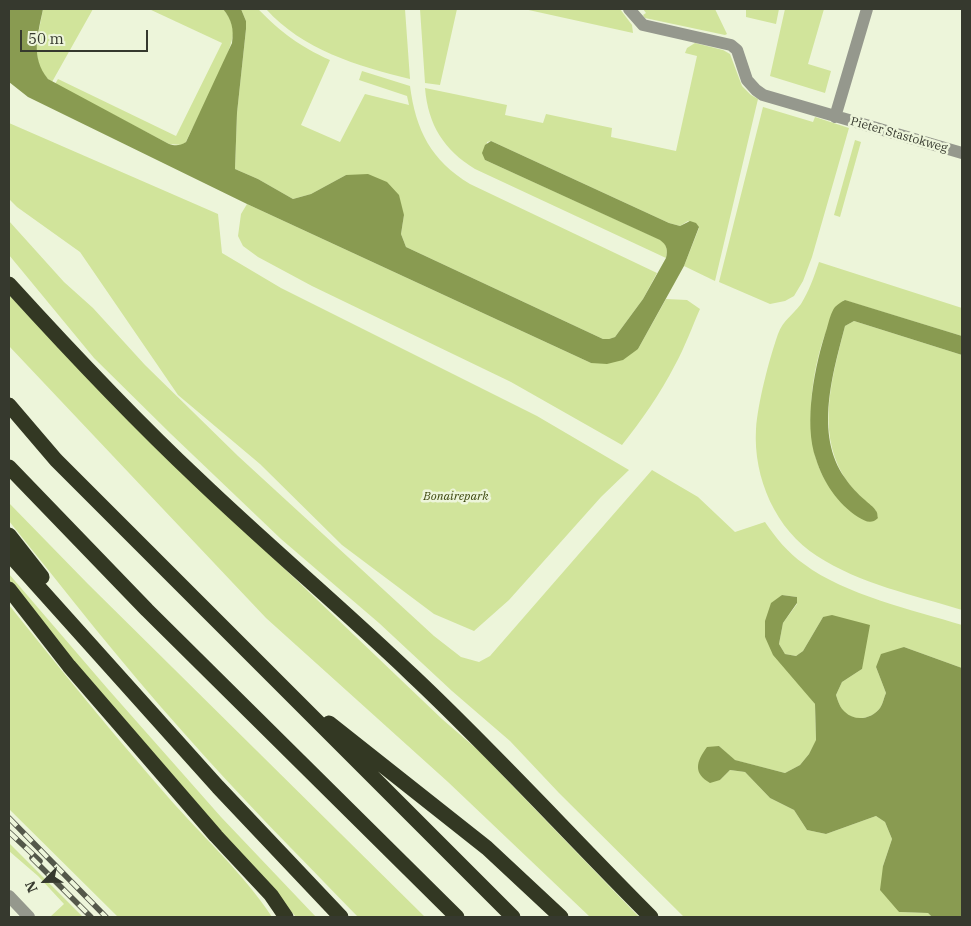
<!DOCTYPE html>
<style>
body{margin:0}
#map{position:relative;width:971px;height:926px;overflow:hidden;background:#edf5da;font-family:"IBM Plex Serif",serif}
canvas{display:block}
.frame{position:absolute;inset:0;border:10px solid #36392e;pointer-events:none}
.north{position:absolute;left:20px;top:856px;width:50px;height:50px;-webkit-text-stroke:4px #edf5da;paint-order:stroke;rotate:247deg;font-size:14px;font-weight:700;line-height:20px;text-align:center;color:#36392e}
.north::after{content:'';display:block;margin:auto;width:18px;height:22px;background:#36392e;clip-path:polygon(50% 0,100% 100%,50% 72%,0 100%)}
.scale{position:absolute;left:20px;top:30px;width:128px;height:22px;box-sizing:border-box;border:2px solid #36392e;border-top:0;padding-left:6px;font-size:15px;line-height:18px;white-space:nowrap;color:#36392e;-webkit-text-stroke:4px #edf5da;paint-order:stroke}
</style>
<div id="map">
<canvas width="971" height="926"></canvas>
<div class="frame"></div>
<div class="north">N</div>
<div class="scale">50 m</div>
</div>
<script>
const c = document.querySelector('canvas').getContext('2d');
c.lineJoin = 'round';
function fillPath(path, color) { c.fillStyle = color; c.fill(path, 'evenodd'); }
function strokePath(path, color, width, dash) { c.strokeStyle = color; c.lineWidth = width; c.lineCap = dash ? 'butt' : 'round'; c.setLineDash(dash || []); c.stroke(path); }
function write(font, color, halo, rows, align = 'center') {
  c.font = font + ' "IBM Plex Serif",serif'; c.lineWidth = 5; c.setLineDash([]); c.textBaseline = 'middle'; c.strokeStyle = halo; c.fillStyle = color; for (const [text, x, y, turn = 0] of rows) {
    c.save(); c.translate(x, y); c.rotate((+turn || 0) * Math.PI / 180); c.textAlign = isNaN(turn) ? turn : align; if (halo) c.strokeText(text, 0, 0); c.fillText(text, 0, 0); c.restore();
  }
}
const green = new Path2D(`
 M43,9H93L52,82C28,65 39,33 43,9Z
 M149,9H223C228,15 232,21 233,30C236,47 195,122 186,142L182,145L169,144L55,84L58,79L176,136L222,43Z
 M241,9H258C282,33 299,46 330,60L301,125L340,142L365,94L409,105L407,96L359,80L362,71L410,86C416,131 431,160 470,184L657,273L643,299L615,337L609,339H603L406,247L401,234L404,215L346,175L311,194L293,199L258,179L235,169L237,113L246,29V21Z
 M266,9H405L410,79C357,66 303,50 266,9Z
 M420,9H457L440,85L425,83Z
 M524,9H620L632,25L633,33Z
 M643,9H715L727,34L725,35L645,18L643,15L646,13Z
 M746,9H779L776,24L746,17Z
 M785,9H824L808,64L831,71L825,93L770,76Z
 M695,43L723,50L730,54L742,86L751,95L758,99L715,281L684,266L699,228L688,221L680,226L669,223L491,141L487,142L485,160L661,240C667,245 668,250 666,258L475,169C444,150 428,125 425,88L507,105L505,115L543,123L546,114L612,128L611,137L676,151L697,56L685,53L687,48Z
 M763,107L813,122L815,117L849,128L812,257L803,281L794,296L785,301L770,304L719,282Z
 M9,123L218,214L222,253L281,288L537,416L629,470L601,497L509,600L474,631L434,614L342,545L260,464L178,395L80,252L17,207L9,199Z
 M855,140L861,142L840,217L834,215Z
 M247,204L591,363L638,349L666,299L687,300L700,309C692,327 685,347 675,365C660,394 642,420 622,445L511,382L312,286L258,257L243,246L238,236L241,214Z
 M9,221L64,282L93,308L145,365L238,456L434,636L461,657L479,662L490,656L652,470L698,497L735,532L765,522C776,538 788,553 804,564C845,595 913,610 962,625V668L904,647L876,667L886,693C884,697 883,704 880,708C872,719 855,722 845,713C840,708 838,701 836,695L842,682L862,669L823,617L803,651L796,656L785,654L779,644L783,623L797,604V597L782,595L765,637L815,704L816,741L809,754L800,765L785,773L734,760L719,746L720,780L730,770L745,772L770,798L794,810L807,830L826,834L876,816L885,822L892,839L883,866L899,912L928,913L932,917H684L559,793L510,741L452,691L379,623L281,539L171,434L94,358L9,255Z
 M819,262L962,308V336L844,300C838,312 829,325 824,337C810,378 802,445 827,483C831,489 867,506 876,511C864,500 851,489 843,475C816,429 833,374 845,326L854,321L962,355V610C914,595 860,584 817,556C776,530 753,478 756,429C758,402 769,360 778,334C783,320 793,315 801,304C809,291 814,277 819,262Z
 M9,295L113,405L442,719L479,751L639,917H590L448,782L266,618L9,346Z
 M9,503L88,584L425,917H358C299,856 239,796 183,732C122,664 66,592 9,521Z
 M9,574L107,688L221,817L316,917H296L95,688L9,583Z
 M9,605C61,670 113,734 168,797C203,837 243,873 272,917H118L9,809Z
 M9,843L83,917H50L64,904L38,876L9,851Z`);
const water = new Path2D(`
 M9,9H43C38,34 30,57 48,79L169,144C175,146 180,146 186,142L232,43C234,29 232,20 223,9H241L246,21V29L237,113L235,169L258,179L293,199L311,194L346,175L368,174L387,182L399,195L404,215L401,234L406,247L603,339H609L615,337L643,299L666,258C668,250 667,245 660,240L485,160L482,153L485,145L491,141L669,223L680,226L690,221L696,223L699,227L684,266L638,349L623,360L607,364L591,363L247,204L28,97L9,82Z
 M845,300L962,336V355L854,321L845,326C833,373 814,434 845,478C851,487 857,493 865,500C868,503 874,507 876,511C878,513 877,516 878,518C871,525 865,521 858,517C838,504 823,482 816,459C803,423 815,364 827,328C829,321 831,312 835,307C838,304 841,302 845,300Z
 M782,595L797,597V603L783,623L779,644L785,654L796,656L803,651L823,617L832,615L870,625L862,669L842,682L836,695C838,701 840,708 845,712C855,722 872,719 880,708C883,704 884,697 886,693L876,667L881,654L904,647L962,668V917H932L928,913L899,912L880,890L883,866L892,839L885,822L876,816L826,834L807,830L794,810L770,798L745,772L730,770L720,780L710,783C693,773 696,762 707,747L719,746L735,760L785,773L800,765L809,754L816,740L815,704L773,655L765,637V621L771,603Z`);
const minor = new Path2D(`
 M629,9L643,25L731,45L737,50L747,80L756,90L763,95L962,153
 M835,117L867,9
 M9,896L29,917`);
const highway = new Path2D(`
 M9,284C70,351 132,417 198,479C268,546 342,608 412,675C495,753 571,837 651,917
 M9,405L56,460L513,917
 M9,467L147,610L457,917
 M9,535L42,577
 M9,554L218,787L341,917
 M9,589L69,666L216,836L271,895L286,917
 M329,723L487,848L561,917`);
const rail = new Path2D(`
 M9,818L106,917
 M9,832L40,861
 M32,858L91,917`);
const streetNames = [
 ["Pieter Stastokweg",899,135,16]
];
const parkNames = [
 ["Bonairepark",456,497]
];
fillPath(green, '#d1e49b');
fillPath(water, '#899b51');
strokePath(minor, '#95988d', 12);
strokePath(highway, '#333823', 15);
strokePath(rail, '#54584a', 5.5);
strokePath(rail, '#edf5da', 4, [11]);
write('12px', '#36392e', '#edf5da', streetNames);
write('italic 12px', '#3a450c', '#edf5da', parkNames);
</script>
